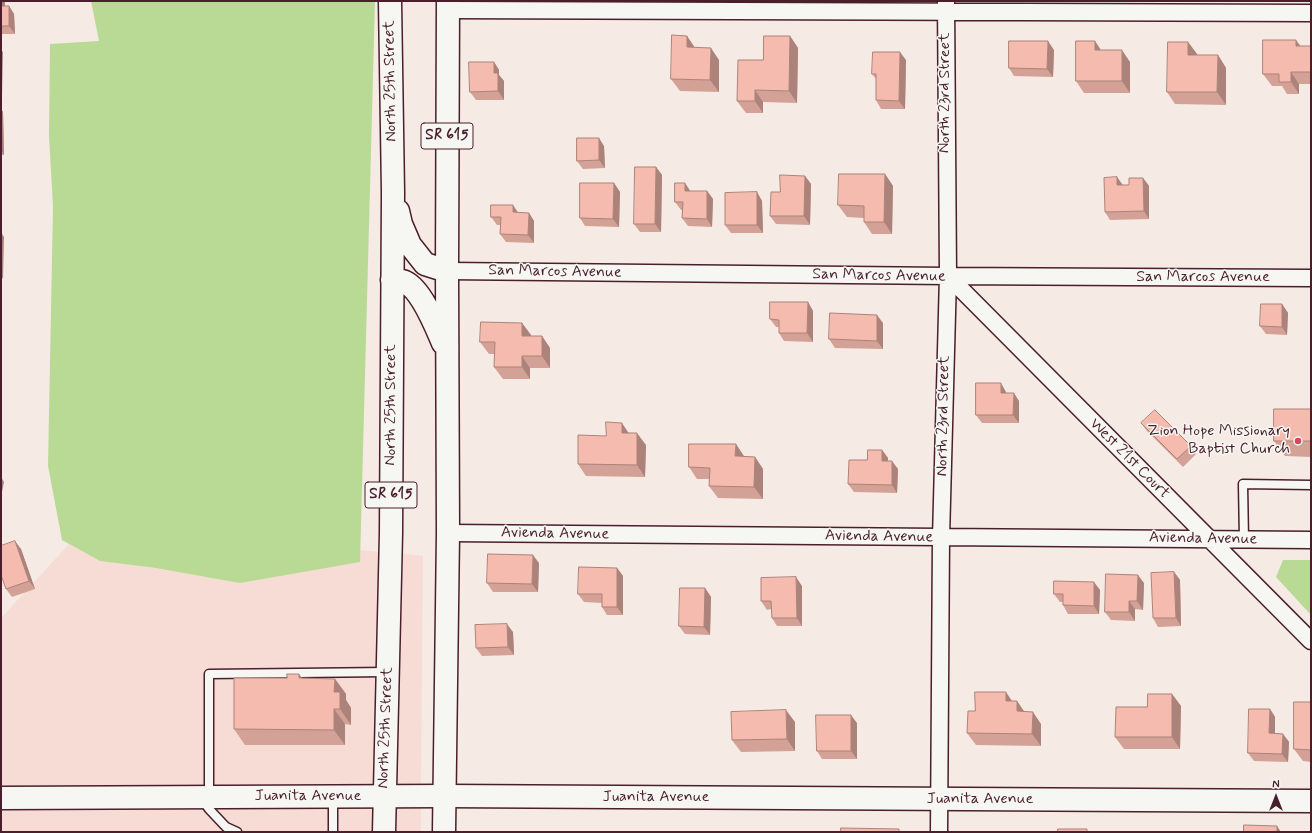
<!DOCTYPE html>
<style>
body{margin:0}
#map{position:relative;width:1312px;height:833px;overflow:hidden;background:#f6eae4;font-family:Mynerve,sans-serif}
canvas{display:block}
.frame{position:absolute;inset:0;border:2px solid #4a1f2b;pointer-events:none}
.north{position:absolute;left:1256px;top:777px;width:40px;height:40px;-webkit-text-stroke:3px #f6f6f2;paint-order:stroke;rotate:0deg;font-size:11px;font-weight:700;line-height:16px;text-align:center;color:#4a1f2b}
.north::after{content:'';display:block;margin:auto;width:14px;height:18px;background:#4a1f2b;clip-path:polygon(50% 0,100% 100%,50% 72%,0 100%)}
</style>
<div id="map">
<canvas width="1312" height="833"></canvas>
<div class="frame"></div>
<div class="north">N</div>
</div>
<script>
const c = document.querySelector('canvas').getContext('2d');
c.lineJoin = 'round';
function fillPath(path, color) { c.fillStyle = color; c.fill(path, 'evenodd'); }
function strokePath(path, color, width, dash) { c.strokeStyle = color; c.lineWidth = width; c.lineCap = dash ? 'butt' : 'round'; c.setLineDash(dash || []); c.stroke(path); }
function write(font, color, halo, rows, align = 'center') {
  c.font = font + ' Mynerve,sans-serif'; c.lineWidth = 3; c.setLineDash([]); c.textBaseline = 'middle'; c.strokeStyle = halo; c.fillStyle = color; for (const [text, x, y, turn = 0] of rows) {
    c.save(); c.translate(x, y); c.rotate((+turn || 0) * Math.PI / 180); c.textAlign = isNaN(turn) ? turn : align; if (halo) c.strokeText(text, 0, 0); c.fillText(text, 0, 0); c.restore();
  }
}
const built = new Path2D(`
 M69,544L100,561L156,568L360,562V550L381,552L375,786L1,788V618Z
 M399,553L423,556L421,786H393Z
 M421,806V832H393V807Z
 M375,807V832H1V809Z`);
const green = new Path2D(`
 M91,1H375L360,562L240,583L156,568L100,561L62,540L48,466L53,206L49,136L50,44L99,41Z
 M1283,560H1311V615L1276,577Z`);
const lane = new Path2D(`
 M1244,540L1243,484L1311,485
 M209,797V674L387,672
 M202,799L209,809L226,827L237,832
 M333,832V797`);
const street = new Path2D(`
 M447,10L1311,13
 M447,271L948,276L1311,278
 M948,276L1311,641
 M448,533L1311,540
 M939,832L941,538L948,276L946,2`);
const secondary = new Path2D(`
 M1,798L445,796L1311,801`);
const primary = new Path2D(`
 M398,211L401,224L410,245L425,264L447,271
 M392,280C396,280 402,280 405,282C422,290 436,327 443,343
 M384,832L391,533L393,193L390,1
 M444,832L448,533L447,271L448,1`);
const wall = new Path2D(`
 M1,1L5,6H9L14,14L15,34H1Z
 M687,36L695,48L719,60V92L680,91L671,79Z
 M790,36L798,48L797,103L763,102V113H746L737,101L763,60Z
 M1188,42L1197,54V55H1218L1226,68V105L1175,104L1167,92Z
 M1301,46H1311V84H1299V94H1287L1282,86H1272L1263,74Z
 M1054,50L1053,77L1014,76L1009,68Z
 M1101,50L1130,62V93H1084L1076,81Z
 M906,60L905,109H881L876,100V79L872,74Z
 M494,62L499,70V75L504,81V100H476L470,92Z
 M1,109L3,112L4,155H1Z
 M604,146L605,168L583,169L577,161Z
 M656,167L662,175L661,232H640L634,224Z
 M885,174L893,186L892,234H872L864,222V218L847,217L838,205Z
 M805,176L811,184L810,225L776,224L770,216L780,192Z
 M1117,177L1123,185H1129L1143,178L1149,186V219L1110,220L1105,212Z
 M614,183L620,192L619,227L585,226L580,218Z
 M690,191H707L713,199L712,227L688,226L682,218V210H681L675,202Z
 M757,192L762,201L763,233H731L725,225Z
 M518,213H529L534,221V243L506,242L500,234V225H497L491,217Z
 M808,302L813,311V342L784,341L779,333V327H776L770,319Z
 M1282,304L1288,313L1287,335L1266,334L1260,326Z
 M522,323L531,335V336H542L550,348V368H530V379H503L494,367L495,354H489L480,342Z
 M883,323V349L835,348L829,339Z
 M1006,392V393L1019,401V423H982L976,415Z
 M1311,409V457L1285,456L1274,441Z
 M1141,423L1191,446L1196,454L1183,467L1147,431Z
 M629,433L646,445L645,477L586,476L578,464L606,436Z
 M882,450L888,458V461L898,469L897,493L854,492L848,484L867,460Z
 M744,456L755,457L763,469V499L718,498L709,486V479H697L689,467Z
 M21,549L35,589L12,597L6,589Z
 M539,563L538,592H493L487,583Z
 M617,568L623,576V615H607L602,607V603L584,602L578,594Z
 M1174,572L1180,580L1181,626L1158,627L1153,618Z
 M1144,583L1143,610L1135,609V621L1111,620L1105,612Z
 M802,586V626H777L772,618L771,609L767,610L761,601Z
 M705,588L711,597L710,635L685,634L679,626Z
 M1100,590L1099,614H1068L1063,605V602H1060L1054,594Z
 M513,632L514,655L482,656L476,648Z
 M302,678L335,679L346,694V700L351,708V725L345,724V745H245L234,729Z
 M1172,694L1181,706L1180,749H1124L1115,737L1147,707Z
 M1012,701H1017L1024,711L1041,724V746L976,745L967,733L975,711Z
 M1311,702V762L1303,761L1294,749Z
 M1270,709L1275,717V733L1283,734L1289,742L1288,762L1254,761L1248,753Z
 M795,722V751L741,752L732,740Z
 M857,723V759H822L817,751Z`);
const shadedWall = new Path2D(`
 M1,1H5V14L1,8Z
 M9,6L14,14L15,34L9,26Z
 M687,36L695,48L687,47Z
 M790,36L798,48L797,103L789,91Z
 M1296,40L1305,52L1296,46Z
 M1048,41L1054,50L1053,77L1047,69Z
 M1095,41L1103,53L1095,50Z
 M1188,42L1197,54V67L1188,55Z
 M711,48L719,60V92L710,80Z
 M1,50L3,52L2,97L1,95Z
 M1122,50L1130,62V93L1122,81Z
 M900,52L906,60L905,109L899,101Z
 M1218,55L1226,68V105L1217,92Z
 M494,62L499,70V75L504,81V100L498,91L494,73Z
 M1291,72L1299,84V94L1291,82Z
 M755,90L763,102V113L755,101Z
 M1,109L3,112L4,155L1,150Z
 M599,138L604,146L605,168L599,160Z
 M656,167L662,175L661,232L655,224Z
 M885,174L893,186L892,234L884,222Z
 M805,176L811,184L810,225L804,216Z
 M1117,177L1123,186L1117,185Z
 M1143,178L1149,186V219L1144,211Z
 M614,183L620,192L619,227L613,219Z
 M685,183L691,192L685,191Z
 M707,191L713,199L712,227L707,219Z
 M757,192L762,201L763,233L757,225Z
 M513,205L519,214L513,212Z
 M529,213L534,221V243L528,235Z
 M1,232L4,237L3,279L1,276Z
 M808,302L813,311V342L807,333Z
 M1282,304L1288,313L1287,335L1282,327Z
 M877,315L883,323V349L877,341Z
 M522,323L531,335L530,348L522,336Z
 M542,336L550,348V368L542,356Z
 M522,356L530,368V379L522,367Z
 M1,357L2,360L1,400Z
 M1001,383L1006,392V401L1001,393Z
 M1014,393L1019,401V423L1013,415Z
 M622,423L630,435L622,433Z
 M637,433L646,445L645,477L637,465Z
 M736,444L744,456H735Z
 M882,450L888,458V469L882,461Z
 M755,457L763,469V499L754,487Z
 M892,461L898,469L897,493L892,485Z
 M1,477L4,482L1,497Z
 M15,541L21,549L35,589L29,581Z
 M533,555L539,563L538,592L532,584Z
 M617,568L623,576V615L617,607Z
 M1174,572L1180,580L1181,626L1176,618Z
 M1138,575L1144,583L1143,610L1137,601Z
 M796,577L802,586V626L797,618Z
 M1094,582L1100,590L1099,614L1094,606Z
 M705,588L711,597L710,635L704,627Z
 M1129,601L1135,609V621L1129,612Z
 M507,624L513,632L514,655L508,647Z
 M299,674L310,689L299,678Z
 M335,679L346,694V700L351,708V725L340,709L334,692Z
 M1006,692L1014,704L1006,701Z
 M1172,694L1181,706L1180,749L1172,737Z
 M1017,701L1025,713L1017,711Z
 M334,709L345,724V745L334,730Z
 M1270,709L1275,717V742L1269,733Z
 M786,710L795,722V751L787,739Z
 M1033,712L1041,724V746L1032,734Z
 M851,715L857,723V759L851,751Z
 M1283,734L1289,742L1288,762L1282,754Z
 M1277,826L1281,832H1277Z`);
const building = new Path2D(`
 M1,6H9V26H1Z
 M672,35L687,36V47L711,48L710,80L671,79Z
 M764,36H790L789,91L755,90V101H737L738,60H763Z
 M1263,40H1296V46H1311V72H1291V82H1279V74H1263Z
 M1009,41H1048L1047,69L1009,68Z
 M1076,41H1095V50H1122V81H1076Z
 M1168,42H1188V55H1218L1217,92H1167Z
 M873,52H900L899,101L876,100V74H872Z
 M469,62H494V73H498V91L470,92Z
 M577,138H599V160L577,161Z
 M635,167H656L655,224H634Z
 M839,174H885L884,222H864V206L838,205Z
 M780,175L805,176L804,216H770L771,192H780Z
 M1117,177V185H1129V178H1143L1144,211L1105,212L1104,178Z
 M580,183H614L613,219L580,218Z
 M675,183H685V191H707V219L682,218L683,202H675Z
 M757,192V225H725V193Z
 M491,205H513V212L529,213L528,235L500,234L501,217H491Z
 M770,302H808L807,333H779V320L770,319Z
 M1261,304H1282V327L1260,326Z
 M830,313L877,315V341L829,339Z
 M481,322L522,323V336H542V356H522V367H494L495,342H480Z
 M976,383H1001V393H1014L1013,415H976Z
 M1274,409H1311V441H1274Z
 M1155,410L1191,446L1177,459L1141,423Z
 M606,422L622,423V433H637V465L578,464V435L606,436Z
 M689,444H736L735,456L755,457L754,487L709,486L710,468L689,467Z
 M868,450H882V461H892V485L848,484L849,460H867Z
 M15,541L29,581L6,589L1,575V546Z
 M488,554L533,555L532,584L487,583Z
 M579,567L617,568V607H602V594H578Z
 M1174,572L1176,618H1153L1151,573Z
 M1106,574L1138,575L1137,601H1129V612H1105Z
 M796,577L797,618H772L771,601H761V578Z
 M1054,581L1094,582V606L1063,605V594H1054Z
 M680,588H705L704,627L679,626Z
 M507,624L508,647L476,648L475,625Z
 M287,674H299V678L335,679L334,692H340V709H334V730L234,729V678H287Z
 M975,692H1006V701H1017V711L1033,712L1032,734L967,733L968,711H975Z
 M1148,694H1172V737H1115L1116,707H1147Z
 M1294,702H1311V750L1294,749Z
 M1249,709H1270L1269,733L1283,734L1282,754L1248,753Z
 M786,710L787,739L732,740L731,712Z
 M816,715H851V751H817Z
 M1244,825L1277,826V832H1244Z
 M841,828L899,829V832H841Z
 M1058,829H1087V832H1058Z`);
const markers = [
 [1298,441,4,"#d1495b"]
];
const shields = [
 [447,136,52],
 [391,495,52]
];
const shieldNames = [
 ["SR 615",447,136],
 ["SR 615",391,495]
];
const streetNames = [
 ["North 25th Street",391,81,-91],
 ["North 23rd Street",946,93,-90],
 ["San Marcos Avenue",555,272,1],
 ["San Marcos Avenue",879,276,1],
 ["San Marcos Avenue",1203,278],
 ["North 25th Street",392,405,-90],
 ["North 23rd Street",944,416,-89],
 ["West 21st Court",1129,459,45],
 ["Avienda Avenue",555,534,1],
 ["Avienda Avenue",879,537,1],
 ["Avienda Avenue",1203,539,1],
 ["North 25th Street",386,728,-88],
 ["Juanita Avenue",308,797],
 ["Juanita Avenue",656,798],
 ["Juanita Avenue",980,800]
];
const poiNames = [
 ["Zion Hope Missionary",1290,432],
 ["Baptist Church",1290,450]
];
fillPath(built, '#f6dcd4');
fillPath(green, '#b8da94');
strokePath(lane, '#4a1f2b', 11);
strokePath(street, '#4a1f2b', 19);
strokePath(secondary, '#4a1f2b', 25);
strokePath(primary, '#4a1f2b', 25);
strokePath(lane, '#f6f6f2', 8);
strokePath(street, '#f6f6f2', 16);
strokePath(secondary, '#f6f6f2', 22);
strokePath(primary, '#f6f6f2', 22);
fillPath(wall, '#d3a196');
fillPath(shadedWall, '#ac837a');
fillPath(building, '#f5bbae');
strokePath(building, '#ac837a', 1);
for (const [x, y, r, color] of markers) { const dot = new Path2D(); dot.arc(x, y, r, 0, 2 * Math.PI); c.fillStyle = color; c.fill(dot); strokePath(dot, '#f6f6f2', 1.5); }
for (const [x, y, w] of shields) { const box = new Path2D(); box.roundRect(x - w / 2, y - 13, w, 26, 3); c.fillStyle = '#f6f6f2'; c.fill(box); strokePath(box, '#4a1f2b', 1); }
write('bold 15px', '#4a1f2b', null, shieldNames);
write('16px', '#4a1f2b', '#f6f6f2', streetNames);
write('16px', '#4a1f2b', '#f6f6f2', poiNames, 'right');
</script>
